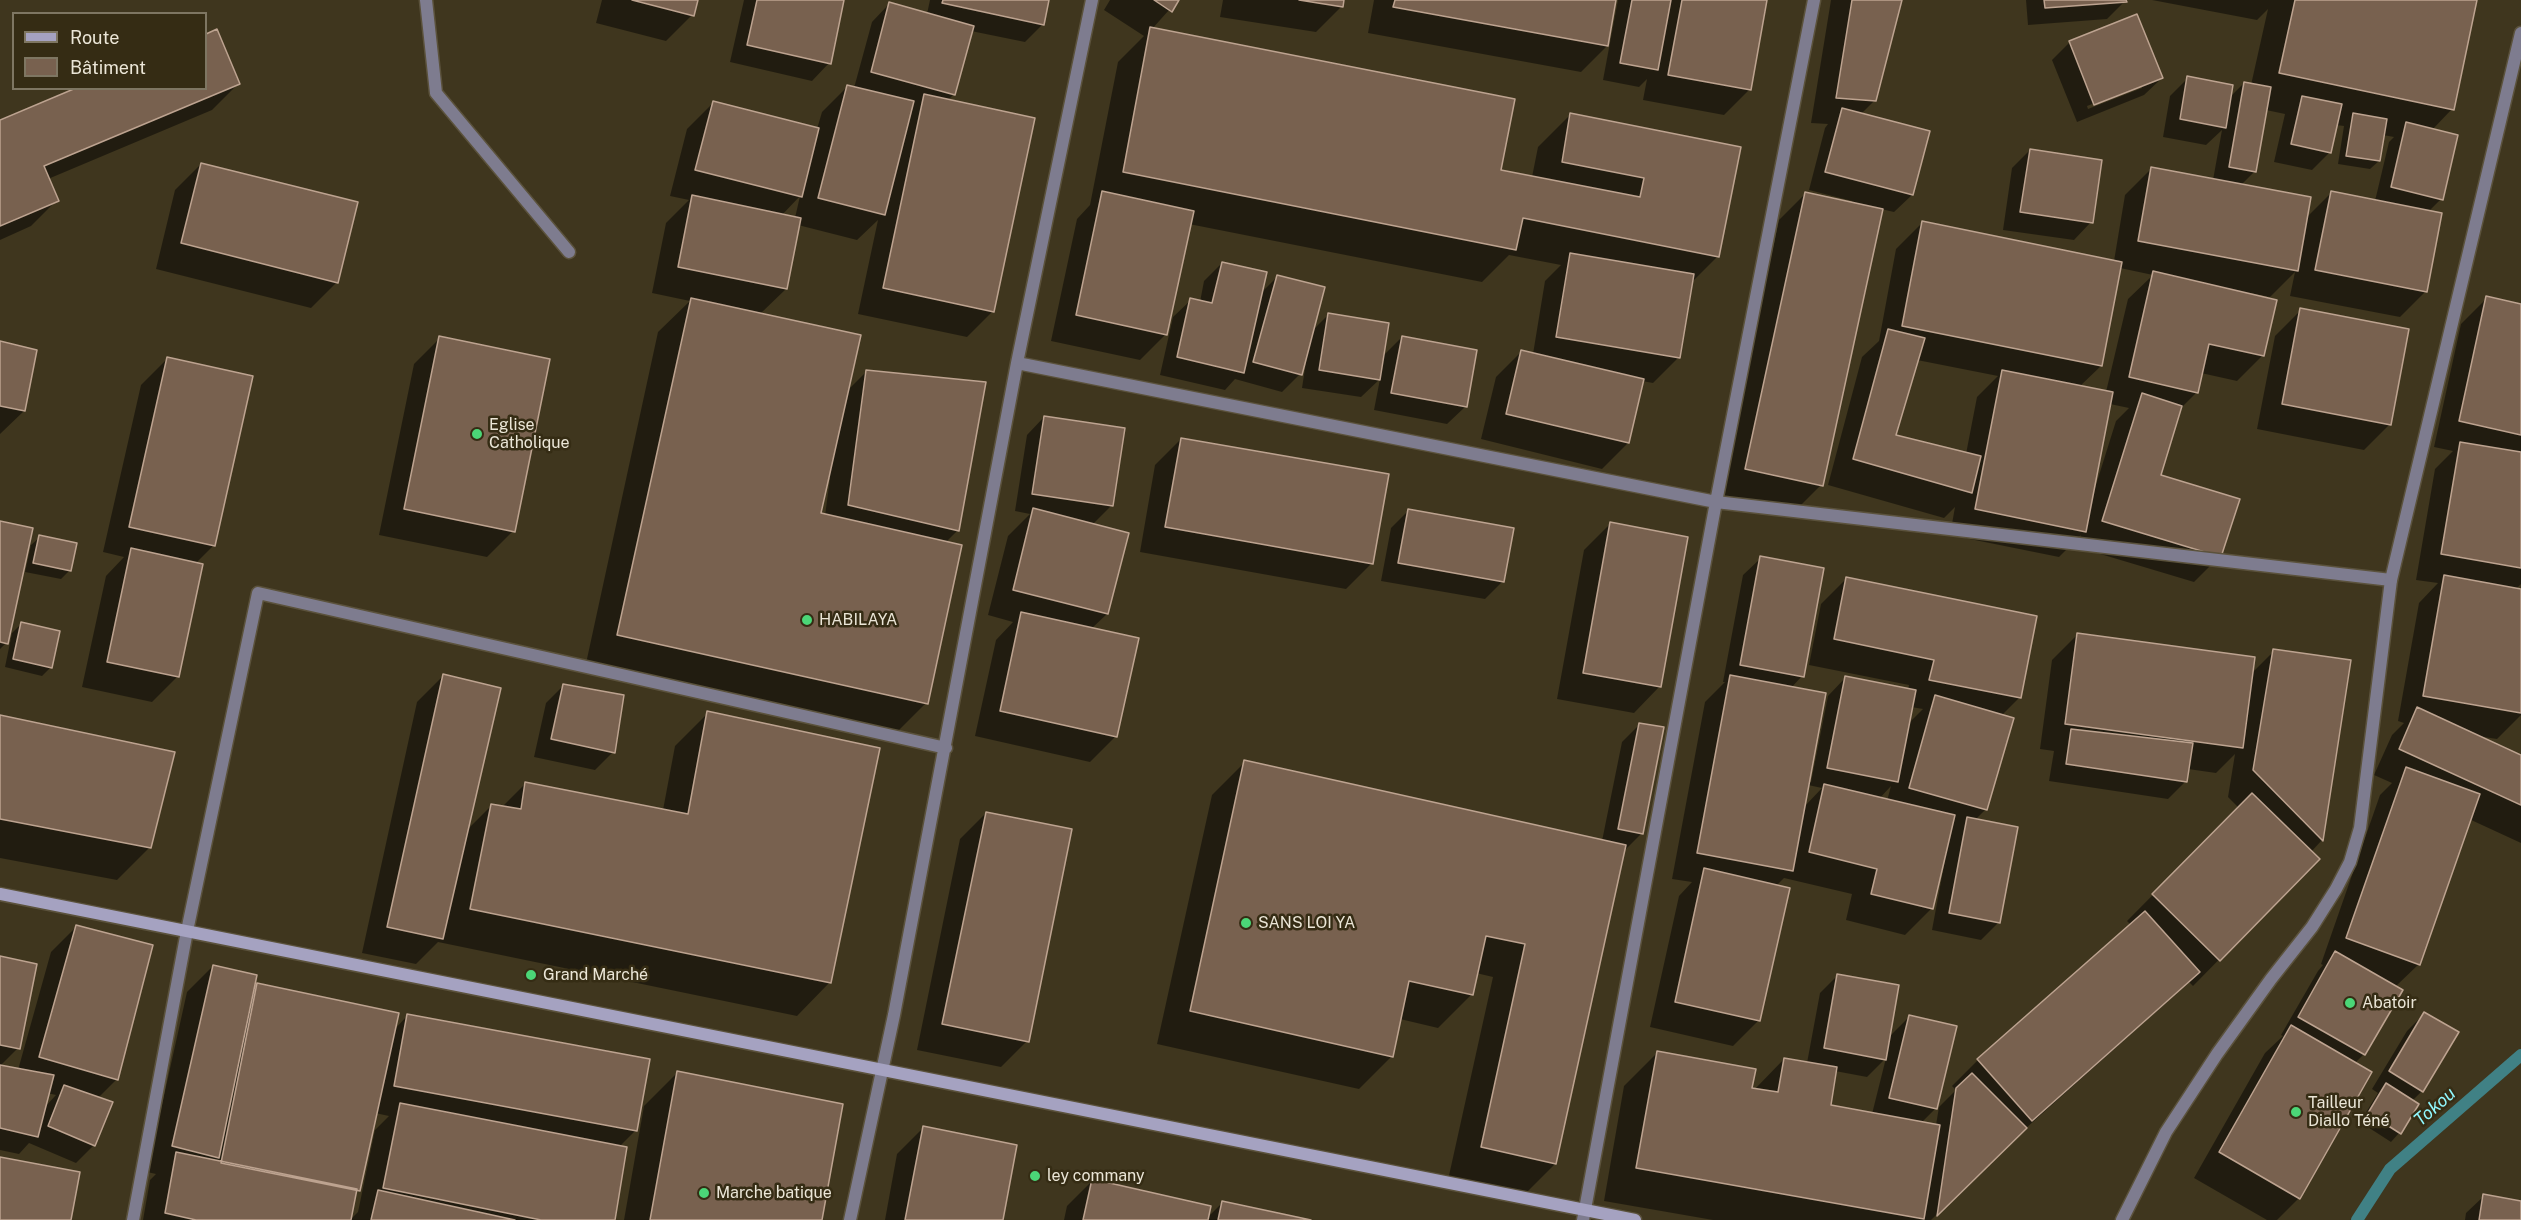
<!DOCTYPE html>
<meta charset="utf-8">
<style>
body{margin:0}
#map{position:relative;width:2521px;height:1220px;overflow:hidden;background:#3f361e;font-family:"Public Sans",sans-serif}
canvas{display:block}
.legend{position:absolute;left:12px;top:12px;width:195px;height:78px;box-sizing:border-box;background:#352c14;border:2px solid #7e7662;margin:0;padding:8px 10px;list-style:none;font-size:18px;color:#ebe6d7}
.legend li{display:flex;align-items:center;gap:12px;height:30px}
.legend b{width:30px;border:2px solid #7e7662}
</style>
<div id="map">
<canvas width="2521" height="1220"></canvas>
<ul class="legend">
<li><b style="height:8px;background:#a5a2c1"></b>Route</li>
<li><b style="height:16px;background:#78614f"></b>Bâtiment</li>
</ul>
</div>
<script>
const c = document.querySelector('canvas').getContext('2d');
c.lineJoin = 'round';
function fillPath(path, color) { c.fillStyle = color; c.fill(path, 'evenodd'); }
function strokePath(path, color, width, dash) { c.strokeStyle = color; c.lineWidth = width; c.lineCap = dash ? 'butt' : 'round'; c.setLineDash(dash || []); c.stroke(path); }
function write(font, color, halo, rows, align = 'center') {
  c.font = font + ' "Public Sans",sans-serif'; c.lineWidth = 5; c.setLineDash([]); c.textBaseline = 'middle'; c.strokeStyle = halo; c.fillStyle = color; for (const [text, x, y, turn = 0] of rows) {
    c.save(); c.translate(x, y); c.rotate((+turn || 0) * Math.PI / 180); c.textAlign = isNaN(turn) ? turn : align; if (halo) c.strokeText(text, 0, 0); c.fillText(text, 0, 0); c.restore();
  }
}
const shadow = new Path2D(`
 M602,0H696L692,15L666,41L596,23Z
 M744,0H843L829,63L812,81L730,62Z
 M930,0H1048L1042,25L1025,42L971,31L954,94L947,101L993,311L967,337L858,314L878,220L857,240L798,225L786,289L760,314L847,391L866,372L958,530L945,543L926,703L893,736L585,668L658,332L690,301L652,293L666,223L689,200L670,196L687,129L713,103L817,129L822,112L848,86L854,88L872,22L889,4L927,14ZM800,196L795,218L782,215ZM828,478H830L825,516L819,515Z
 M1110,0H1178L1152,29L1500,171L1532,177L1538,147L1571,114L1739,148L1718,256L1691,283L1679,357L1653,383L1642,381L1628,443L1602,469L1481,439L1496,377L1522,351L1533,354L1545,281L1561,265L1509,255L1482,282L1189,224L1166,334L1140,360L1051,341L1077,219L1090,205L1118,62L1144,36L1104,10Z
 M1223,0H1343L1342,6L1316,32L1220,17Z
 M1374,0H1615L1607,46L1581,72L1368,33Z
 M1618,0H1766L1750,89L1724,115L1643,100L1647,79L1639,87L1603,80Z
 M1831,0H1900L1875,100L1860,115L1928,132L1912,195L1894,212L1881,209L1821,485L1795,511L1720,495L1779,220L1805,194L1851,204L1852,201L1809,190L1825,128L1828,124L1811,123Z
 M2026,0H2125V1L2107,19L2028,25Z
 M2152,0H2475L2452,109L2432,130L2441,199L2428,212L2426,291L2400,317L2290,296L2295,272L2270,297L2250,293L2263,355L2237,381L2201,373L2197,392L2180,409L2159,476L2220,556L2194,582L2077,547L2081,535L2059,557L1950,535L1955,507L1944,518L1828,485L1862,357L1879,341L1896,249L1922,223L2114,261L2125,195L2151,169L2213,180L2222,130L2206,145L2163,137L2170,96L2188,78L2229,98L2244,83L2251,85L2268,9L2257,20ZM2266,110L2285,114L2274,162L2312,170L2330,152L2336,125L2344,126L2338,164L2370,169L2379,161L2383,135L2394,137L2389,142L2375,201L2332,192L2306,218L2241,185L2254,172ZM2120,268L2153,275L2128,299L2106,392L2079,387L2101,366ZM1917,360L1998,376L1977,397L1966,454L1894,436ZM2110,404L2129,408L2116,421L2095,488H2093Z
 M216,31L238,84L212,110L48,179L57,200L31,226L0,240V122L206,88V36Z
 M2070,42L2162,78L2144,95L2077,122L2052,60ZM2142,85V88L2088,109L2087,106Z
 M2030,150L2091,222L2074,240L2003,230L2012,168Z
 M201,164L337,282L311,308L156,269L175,190Z
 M1222,263L1260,294L1277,277L1312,331L1328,315L1382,357L1402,337L1476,351L1465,407L1447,424L1374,410L1380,379L1361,397L1302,388L1306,362L1304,361L1300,374L1282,392L1235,379L1225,390L1160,375L1173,317L1191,300L1200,302L1204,281Z
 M2487,298L2521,306V584L2516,589L2521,590V715L2497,739L2477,736L2521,757V843L2469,819L2419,964L2395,987L2401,990L2364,1054L2355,1063L2299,1198L2277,1220H2267L2194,1178L2265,1053L2283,1036L2281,1035L2318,971L2323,965L2321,964L2380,795L2392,783L2374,775L2392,735L2404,723L2398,721L2419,603L2438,583L2416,580L2435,469L2453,451L2434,447L2461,324Z
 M2301,310L2390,424L2364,450L2257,429L2275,336Z
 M440,338L513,531L487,557L379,535L414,364Z
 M0,343L24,411L0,434Z
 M167,359L214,545L195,564L178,676L152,702L82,687L106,576L124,557L103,552L141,385Z
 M1044,417L1112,505L1092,525L1107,614L1091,629L1116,736L1090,762L975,736L996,640L1013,622L988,615L1008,536L1030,514L1015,511L1027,435Z
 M1181,439L1372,563L1346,589L1140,552L1155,465Z
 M1408,511L1503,581L1485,599L1381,581L1391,528Z
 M0,522L6,643L0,649Z
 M1610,524L1660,686L1634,713L1557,699L1584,550Z
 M40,537L70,570L61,579L25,572L31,545Z
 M1761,558L1802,676L1791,688L1808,782H1811L1828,696L1845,678L1908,690L1909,685L1809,665L1821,604L1847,578L2019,698L2001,716L1986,809L1975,820L1999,922L1981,940L1932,930L1945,860H1943L1931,909L1905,935L1846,920L1852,894L1784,878L1776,886L1759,1020L1733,1046L1650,1027L1679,896L1692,882L1672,879L1705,702L1725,682H1723L1743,575ZM1911,707L1923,709L1907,725ZM1808,785L1822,788L1804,807ZM1891,786L1887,801L1879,799Z
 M21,624L51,667L42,676L5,667L12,633Z
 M2078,634L2252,673L2274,651L2350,661L2322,840L2311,852L2318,859L2193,986L2189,982L2015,1138L1931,1220H1713L1604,1201L1624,1086L1657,1053L1754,1090L1784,1059L1807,1063L1820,993L1838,975L1889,1037L1909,1017L1936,1108L1921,1123L1936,1125L1939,1107L1956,1090L1952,1086L1978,1060L2131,925L2127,921L2239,808L2228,797L2235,754L2216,773L2188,769L2186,781L2168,799L2049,781L2054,751L2040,749L2052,660ZM1886,1058L1872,1114L1829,1106L1835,1071L1867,1077Z
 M443,676L467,830L491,806L502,807L525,784L663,810L675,746L708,713L830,982L797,1016L438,942L416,964L362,953L417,702Z
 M564,685L613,752L595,770L534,757L546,703Z
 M0,717L150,847L117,880L0,858Z
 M1640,724L1662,728L1641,834L1623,852L1555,1164L1522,1197L1448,1180L1493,977L1476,973L1471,995L1438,1028L1400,1019L1392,1056L1359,1089L1157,1044L1212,795L1245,762L1602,841L1622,742Z
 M986,813L1027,1041L1001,1067L917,1050L960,839Z
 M77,926L117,1079L98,1098L94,1145L76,1163L29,1143L19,1154L0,1150V1066L18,1070L51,952ZM47,1093L56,1095L44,1108Z
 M0,958L18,1048L0,1066Z
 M213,966L253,989L257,985L394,1030L407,1016L636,1130L619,1147L614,1220H350L358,1212L375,1130L389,1116L375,1113L358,1190L354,1194L349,1220H143L150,1180L156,1174L147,1172L187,992Z
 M2425,1013L2422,1091L2412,1101L2417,1104L2399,1133L2391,1142L2360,1122L2378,1093L2372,1089L2407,1031Z
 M677,1073L821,1220H624L644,1106Z
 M923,1128L1001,1220H885L897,1154Z
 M1093,1180L1207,1218L1222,1203L1304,1220H1064L1067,1206Z
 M2484,1196L2521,1202V1220H2465L2466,1213Z`);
const stream = new Path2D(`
 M2357,1220L2390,1169L2521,1055`);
const building = new Path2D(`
 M632,0H698L694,16Z
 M757,0H844L831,64L747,45Z
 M943,0H1049L1044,25L942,3Z
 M1154,0H1179L1172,12Z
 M1299,0H1344L1343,7Z
 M1395,0H1616L1608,46L1393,7Z
 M1632,0H1671L1658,70L1620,63Z
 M1682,0H1767L1751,90L1668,75Z
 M1852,0H1902L1876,101L1836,98Z
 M2044,0H2126L2127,2L2045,8Z
 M2295,0H2477L2454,110L2279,73Z
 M889,2L974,26L955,95L871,72Z
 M2137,14L2163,78L2094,105L2069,41Z
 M1150,27L1515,99L1501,170L1640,197L1644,178L1562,162L1570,113L1741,147L1719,257L1523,218L1516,250L1123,172Z
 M217,29L240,84L44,166L59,201L0,226V120L76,88H206V34Z
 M2187,76L2233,85L2226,128L2180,119Z
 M2244,82L2271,87L2256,172L2229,167Z
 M847,85L914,101L885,215L818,198Z
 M924,94L1035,118L994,312L883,288Z
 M2302,96L2342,104L2331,153L2291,144Z
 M713,101L819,128L802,197L695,170Z
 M1842,108L1930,131L1913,195L1825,172Z
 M2353,113L2387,119L2380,161L2346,156Z
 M2406,122L2458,135L2443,200L2391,187Z
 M2030,149L2102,160L2093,223L2020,212Z
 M201,163L358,202L338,283L181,243Z
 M2151,167L2311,197L2298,271L2138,241Z
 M1102,191L1194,211L1167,335L1076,315Z
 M2331,191L2442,213L2427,292L2315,270Z
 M1805,192L1883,209L1823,486L1745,469Z
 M692,195L801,218L787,289L678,267Z
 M1922,221L2122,262L2102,366L1902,326Z
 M1570,253L1694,274L1680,358L1556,337Z
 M1222,262L1267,272L1244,373L1177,357L1190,298L1212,303Z
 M2153,271L2277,300L2264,356L2209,344L2198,393L2129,377Z
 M1277,275L1325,287L1302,375L1253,362Z
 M2486,296L2521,304V435L2459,421Z
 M691,298L861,335L821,513L962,545L928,704L617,635Z
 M2300,308L2409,329L2391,425L2282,404Z
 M1328,313L1389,323L1380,380L1319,370Z
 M1888,329L1925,338L1896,435L1981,456L1972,493L1853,459Z
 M439,336L550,359L515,532L404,509Z
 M1402,336L1477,350L1467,407L1391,393Z
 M0,341L37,350L25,411L0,406Z
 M1521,350L1644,379L1629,443L1506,414Z
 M167,357L253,376L215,546L129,527Z
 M866,370L986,382L959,531L848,505Z
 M2002,370L2113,392L2086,532L1975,509Z
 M2142,393L2182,406L2161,475L2240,499L2221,557L2102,521Z
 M1044,416L1125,428L1113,506L1032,494Z
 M1181,438L1389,474L1373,564L1165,527Z
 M2460,442L2521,452V568L2441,554Z
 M1033,508L1129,533L1108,614L1013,590Z
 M1408,509L1514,528L1504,582L1398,563Z
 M0,521L33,528L8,644L0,642Z
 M1610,522L1688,537L1661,687L1583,673Z
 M39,535L77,543L71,571L33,563Z
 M131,548L203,564L179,677L107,662Z
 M1760,556L1824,568L1804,677L1740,665Z
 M2444,575L2521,589V713L2423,696Z
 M1846,577L2037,616L2021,698L1929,680L1934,660L1834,639Z
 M1021,612L1139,638L1117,737L1000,711Z
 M21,622L60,631L52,668L13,659Z
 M2077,633L2255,657L2243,748L2065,724Z
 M2273,649L2351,660L2323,841L2253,770Z
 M443,674L501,688L443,939L387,927Z
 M1730,675L1826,693L1793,871L1697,853Z
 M1845,676L1916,690L1898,782L1827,768Z
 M563,684L624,695L615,753L551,739Z
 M1935,695L2014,718L1987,810L1909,788Z
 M2417,707L2521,755V805L2399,749Z
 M707,711L880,748L831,983L470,909L491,804L521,809L525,782L688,814Z
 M0,715L175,752L151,848L0,819Z
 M1639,723L1664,727L1643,834L1618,829Z
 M2071,729L2193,743L2187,782L2066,764Z
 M1244,760L1626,845L1556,1164L1481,1147L1525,944L1486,936L1473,995L1409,981L1393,1057L1190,1011Z
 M2406,767L2480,794L2420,965L2346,938Z
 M1824,784L1955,815L1933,909L1871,894L1877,869L1809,852Z
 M2252,793L2320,859L2220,961L2152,894Z
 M986,812L1072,829L1029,1042L942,1024Z
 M1967,817L2018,827L2000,923L1949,913Z
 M1704,868L1790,888L1760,1021L1675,1002Z
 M2145,911L2200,972L2032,1121L1977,1059Z
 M76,925L153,945L118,1080L39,1057Z
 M2335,951L2403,990L2365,1055L2298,1017Z
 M0,956L37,964L20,1049L0,1045Z
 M213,965L257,975L219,1158L172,1146Z
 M1837,974L1899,985L1886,1060L1824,1048Z
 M257,983L399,1013L360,1191L221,1163Z
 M2424,1012L2459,1032L2423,1092L2389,1071Z
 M407,1014L650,1059L637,1131L394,1086Z
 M1909,1015L1957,1026L1937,1109L1889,1098Z
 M2291,1025L2372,1072L2300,1199L2219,1152Z
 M1657,1051L1756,1069L1752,1088L1778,1092L1784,1058L1837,1067L1831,1105L1940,1125L1924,1219L1636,1168Z
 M0,1065L54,1075L38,1137L0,1128Z
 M677,1071L843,1104L822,1220H650Z
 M1972,1073L2027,1128L1937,1216L1956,1088Z
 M2386,1083L2419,1104L2401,1134L2368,1113Z
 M64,1085L113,1102L95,1146L48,1126Z
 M400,1103L627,1147L615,1220H541L383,1188Z
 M923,1126L1017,1145L1003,1220H905Z
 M176,1152L357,1189L351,1220H196L165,1213Z
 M0,1157L80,1172L71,1220H0Z
 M1092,1179L1211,1206L1208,1220H1083Z
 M378,1190L515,1220H371Z
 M2483,1194L2521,1201V1220H2479Z
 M1222,1201L1311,1220H1218Z`);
const service = new Path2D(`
 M426,0L436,93L569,252`);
const minor = new Path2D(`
 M1017,363L1716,502L2391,580
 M187,931L258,593L946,748
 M850,1220L894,1015L1017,363L1092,0
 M1583,1220L1716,502L1814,0`);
const tertiary = new Path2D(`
 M133,1220L187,931
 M2122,1220L2166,1132L2217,1054L2271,979L2312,927L2336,889L2350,862L2360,828L2391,580L2521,33`);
const secondary = new Path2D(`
 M0,894L1635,1220`);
const markers = [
 [477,434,6,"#4bd677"],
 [807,620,6,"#4bd677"],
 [1246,923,6,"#4bd677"],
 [531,975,6,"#4bd677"],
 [2350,1003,6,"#4bd677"],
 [2296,1112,6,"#4bd677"],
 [1035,1176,6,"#4bd677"],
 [704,1193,6,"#4bd677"]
];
const poiNames = [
 ["Eglise",489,425],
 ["Catholique",489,443],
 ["HABILAYA",819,620],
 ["SANS LOI YA",1258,923],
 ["Grand Marché",543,975],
 ["Abatoir",2362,1003],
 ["Tailleur",2308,1103],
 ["Diallo Téné",2308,1121],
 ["ley commany",1047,1176],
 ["Marche batique",716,1193]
];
const waterNames = [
 ["Tokou",2435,1107,-41]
];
fillPath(shadow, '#0007');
strokePath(stream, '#408185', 12);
fillPath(building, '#78614f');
strokePath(building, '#bda390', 1.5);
strokePath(service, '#5b523c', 15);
strokePath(minor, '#5b523c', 15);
strokePath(tertiary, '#5b523c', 15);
strokePath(secondary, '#5b523c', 15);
strokePath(service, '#7e7c8f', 12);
strokePath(minor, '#7e7c8f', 12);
strokePath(tertiary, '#7e7c8f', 12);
strokePath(secondary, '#a5a2c1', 12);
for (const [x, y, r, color] of markers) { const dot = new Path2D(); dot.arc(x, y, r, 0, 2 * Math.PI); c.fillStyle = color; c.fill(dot); strokePath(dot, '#352c14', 2); }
write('16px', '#ebe6d7', '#352c14', poiNames, 'left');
write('italic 18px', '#91f8fe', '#352c14', waterNames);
</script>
